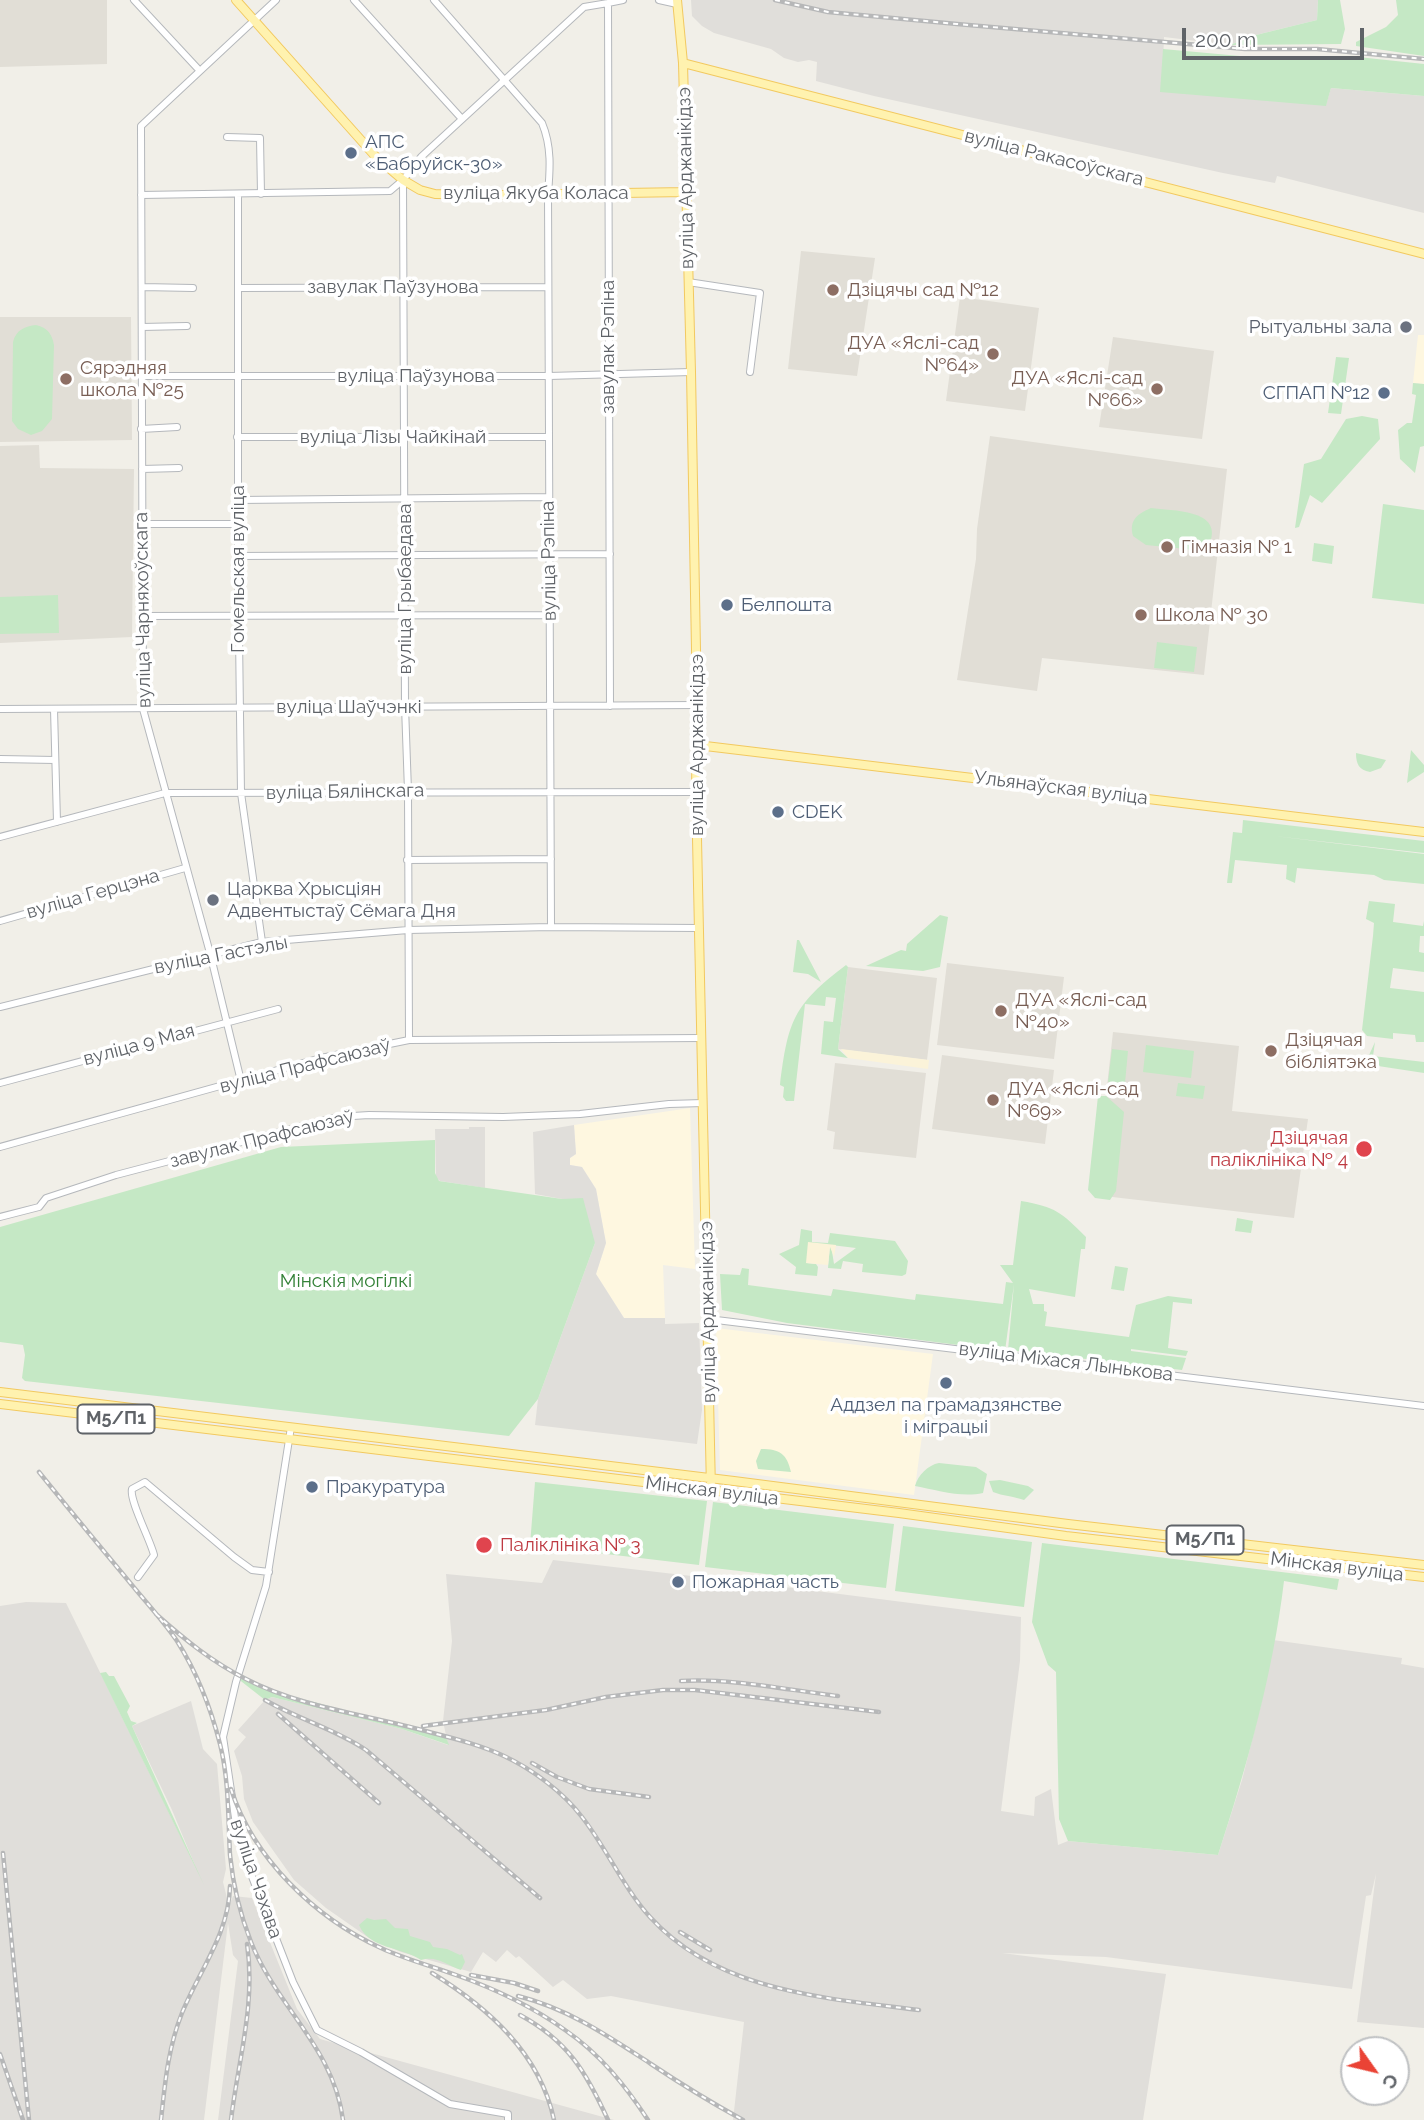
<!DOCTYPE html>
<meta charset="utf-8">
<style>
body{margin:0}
#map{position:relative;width:1424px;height:2120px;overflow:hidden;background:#f1efe8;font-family:Raleway,sans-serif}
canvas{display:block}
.north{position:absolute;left:1340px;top:2036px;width:70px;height:70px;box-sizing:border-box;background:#fff;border:2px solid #bfc1c3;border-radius:50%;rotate:124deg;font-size:19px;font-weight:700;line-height:28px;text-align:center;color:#5f6368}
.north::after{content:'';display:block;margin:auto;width:24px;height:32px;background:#ea4335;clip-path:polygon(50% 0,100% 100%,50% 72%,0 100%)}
.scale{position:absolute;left:1182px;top:28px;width:182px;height:32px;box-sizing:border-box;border:4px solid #5f6368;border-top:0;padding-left:9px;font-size:21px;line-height:24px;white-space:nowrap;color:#5f6368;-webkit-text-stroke:5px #fff;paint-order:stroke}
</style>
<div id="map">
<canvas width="1424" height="2120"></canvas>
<div class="north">С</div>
<div class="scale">200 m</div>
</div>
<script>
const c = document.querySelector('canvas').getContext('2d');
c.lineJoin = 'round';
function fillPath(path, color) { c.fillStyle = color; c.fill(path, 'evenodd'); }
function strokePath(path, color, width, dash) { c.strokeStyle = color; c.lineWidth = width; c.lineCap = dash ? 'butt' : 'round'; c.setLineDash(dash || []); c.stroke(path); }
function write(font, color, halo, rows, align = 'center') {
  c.font = font + ' Raleway,sans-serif'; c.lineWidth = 7; c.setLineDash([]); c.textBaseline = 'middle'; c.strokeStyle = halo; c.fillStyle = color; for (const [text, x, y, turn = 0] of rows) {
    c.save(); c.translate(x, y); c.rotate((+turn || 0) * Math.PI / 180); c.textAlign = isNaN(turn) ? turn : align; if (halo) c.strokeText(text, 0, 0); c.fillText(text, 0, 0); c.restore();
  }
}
const commercial = new Path2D(`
 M1418,335H1424V384L1413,383Z
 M690,1108L695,1269L663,1265L665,1318H624L596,1274L606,1243L596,1189L582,1167L570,1165V1158L576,1154L574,1125Z
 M716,1328L933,1354L914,1495L720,1470Z`);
const industrial = new Path2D(`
 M691,0H1318L1317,20L1256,35L1230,45L1164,37L1163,64L1326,105L1331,88L1424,96V213L1277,176L1275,183L1223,173L874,96L816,81L817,62L809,60L798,62L784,58L771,49L714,33L702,26L692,16Z
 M574,1125L576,1154L570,1158V1165L582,1167L596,1189L606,1243L596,1274L624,1318H665V1324L699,1323L702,1410L697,1444L535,1425L538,1399L595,1243L562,1199L535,1194L533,1132Z
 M469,1127H485V1188L440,1181L436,1178L435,1129H469Z
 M553,1560L761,1584L1021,1617L1020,1661L1001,1811L1034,1816L1035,1797L1051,1789L1058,1845L1068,1841L1218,1855L1242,1780L1261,1704L1273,1640L1402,1658L1401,1664L1424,1668V2028L1357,2022L1376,1874L1371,1895L1366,1896L1352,1989L1106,1957L1002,1953L1166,1974L1143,2120H733L744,2022L611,1996L587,1999L563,1980L553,1987L519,1956L516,1958L507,1950L496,1962L483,1952L471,1972L401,1952L369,1938L326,1908L294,1880L253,1822L244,1799L242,1776L234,1751L246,1737L238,1730L265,1700L272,1697L402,1729L448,1745L443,1721L452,1641L446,1574L542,1583Z
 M26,1602L66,1603L196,1868L172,1810L132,1726L191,1701L203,1749L217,1764L226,1869L223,1882L229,1906L233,1896L252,1898L297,2009L320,2039L614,2120H218L238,1961L233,1955L228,1923L204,2120H0V1606Z`);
const education = new Path2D(`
 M0,0H107V64L0,67Z
 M801,251L875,258L857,376L788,369Z
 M960,297L1039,308L1025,411L946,401Z
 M0,317H131L132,440L0,442Z
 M1113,337L1214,351L1202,439L1099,427Z
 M990,436L1227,469L1204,675L1042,658L1037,691L957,680L976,559L977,529Z
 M39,445L40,468L134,469L132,637L0,643V446Z
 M947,963L1064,977L1054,1059L937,1045Z
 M848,967L937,978L927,1060L838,1049Z
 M1113,1032L1239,1046L1232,1111L1308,1119L1294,1218L1095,1195Z
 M942,1055L1054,1070L1045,1144L932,1129Z
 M835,1063L926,1073L916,1158L833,1149L835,1132L827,1130Z`);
const green = new Path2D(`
 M1318,0H1340L1345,29L1341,44L1230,45L1256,35L1317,20Z
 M1396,0H1424V56L1356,46V42L1386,27L1398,15Z
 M1163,49L1262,58L1358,57L1424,64V96L1331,88L1326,106L1160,92Z
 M36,325C48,328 52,334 54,345L52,419L42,431L31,435L18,429L12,421L13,342C16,330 25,326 36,325Z
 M1336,357L1349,358L1341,414L1328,413Z
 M1413,383L1424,384V446L1420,447L1415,473L1400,459L1398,430L1407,423H1412L1416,395L1412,394Z
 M1362,416L1378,419L1380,439L1322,503L1310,495L1299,527L1295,528L1304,464L1321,459L1346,419Z
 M1383,504L1424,510V604L1372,598Z
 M1151,508C1172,511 1223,509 1210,543L1201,549L1196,550L1146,545L1133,536C1129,520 1137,514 1151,508Z
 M1314,543L1334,546L1332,564L1312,561Z
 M58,595L59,633L0,634V597Z
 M1157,642L1197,647L1194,672L1154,668Z
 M1411,750L1424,765V772L1407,783Z
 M1356,753L1386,760L1381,768L1370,772C1359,770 1356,764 1356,753Z
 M1243,820L1424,841V853L1274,836L1424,854V884L1384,880L1374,875L1297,868L1295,883L1286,879L1287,865L1235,860L1232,883H1227L1233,832L1242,833Z
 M1369,901L1395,904L1393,922L1423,926L1424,921V936H1420L1419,952L1424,953V972L1393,968L1390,988L1424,992V1042H1416L1415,1035L1393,1033V1039L1367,1036L1362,1030L1373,936L1374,923L1366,919Z
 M940,915L948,917L940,967L923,971L866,966L901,950L906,951L907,944Z
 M797,940H799L821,982L808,974L793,972Z
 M846,965L848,967L838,1049L848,1058L821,1054L824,1021L833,1022L836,998L826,997L825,1006L805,1004L794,1101H786L783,1097L784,1087L780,1085C788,1021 793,1005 846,965Z
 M1375,1042L1373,1056L1424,1062V1073L1365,1064Z
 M1146,1045L1194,1051L1191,1078L1143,1072Z
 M1112,1049L1128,1051L1125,1083L1108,1082Z
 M1178,1083L1205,1086L1203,1099L1176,1096Z
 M1098,1096H1106L1124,1112L1116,1191L1110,1200L1095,1198L1088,1190Z
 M435,1140V1173L439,1181L562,1199L583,1198L595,1243L538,1399L509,1436L25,1381L22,1378L25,1355L23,1345L0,1342V1227L281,1147Z
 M1021,1201C1056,1207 1061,1212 1086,1237L1085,1249H1081L1075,1297L1029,1289L1033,1304H1044V1311L1047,1312L1045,1326L1129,1337L1136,1305L1168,1296L1192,1299V1304L1173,1302L1168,1348L1188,1351L1186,1356L1131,1349V1351L1186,1358L1182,1370L1008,1350L1014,1284L1005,1351L787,1323L722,1310L720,1274L740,1275L742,1268L749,1269L748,1285L831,1296L833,1289L915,1300L916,1294L1003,1304L1006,1282L1013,1283L1000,1265H1013Z
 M1237,1218L1253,1221L1251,1233L1235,1231Z
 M801,1229L812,1231V1242L828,1243L830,1233L895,1241L908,1261L906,1274L902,1276L862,1272L863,1264L843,1261L841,1269L828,1268L830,1245L806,1263L816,1264L818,1267L817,1276L795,1274L796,1267L779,1254L799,1245ZM831,1245L856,1248L834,1264Z
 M1115,1266L1128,1268L1124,1291L1111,1289Z
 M761,1449C780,1449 787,1454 791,1472L758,1469L756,1461Z
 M939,1463L976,1467L987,1474L983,1493C961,1498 937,1490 915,1486C918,1475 928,1465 939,1463Z
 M1000,1480L1028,1486L1034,1490L1024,1500C1013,1496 1003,1496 993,1492L989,1481Z
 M535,1482L707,1501L699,1565L530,1545Z
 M713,1502L894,1524L886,1588L705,1567Z
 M903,1526L1032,1542L1024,1607L895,1591Z
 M1042,1543L1339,1579L1337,1590L1284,1581C1273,1674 1247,1766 1218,1855L1068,1841L1059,1819L1056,1672L1048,1665L1032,1622Z
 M106,1672L109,1676H114L130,1706L127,1712L131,1721L137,1723L132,1726L204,1885L100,1673Z
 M238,1675L276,1692L446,1737L449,1745L402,1729L272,1697L265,1700L237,1678Z
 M367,1918L374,1920L386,1919L395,1928L408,1929L410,1936L430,1942L433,1947L447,1949L460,1955L462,1954L465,1962L461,1970C447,1965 436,1955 421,1960C402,1947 369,1949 359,1925Z`);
const sand = new Path2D(`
 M841,1049L929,1060L928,1069L848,1058Z
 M808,1242L836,1245L834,1257L830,1247L828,1265L806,1263Z`);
const minor = new Path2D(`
 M134,0L200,71
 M354,0L462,119
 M434,0L542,123C552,147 550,170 548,194L551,927
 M659,0L677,4
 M227,137L260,138L261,194
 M403,180L405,706L408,791L409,1040
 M141,195L390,191L403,180L421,157L584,7L608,3
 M238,195V556L241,793L262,942
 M688,282L760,293L750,372
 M142,287L193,288
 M238,288L548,287
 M142,327L187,326
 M141,376H549L691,372
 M141,429L177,427
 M237,437H549
 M142,469L179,468
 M238,500L549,497
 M141,524H238
 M238,556L610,554
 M141,616L550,615
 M610,706L608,3L623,0
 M0,709L697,705
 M54,709L57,822
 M0,759L55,760
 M0,837L165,793L696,792
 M407,860L551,859
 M0,921L185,868
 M0,1007L262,942L408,930L551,927L699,928
 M241,1081L210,953L143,709L141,126L276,0
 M0,1083L278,1009
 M0,1147L321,1058L409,1040L701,1038
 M0,1217L39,1207L46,1198L116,1175L337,1117L369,1115L503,1117L580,1114L669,1104L703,1103
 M708,1319L1424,1406
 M291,1427L266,1586L236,1682L223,1737L237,1831L249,1869L293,1982L317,2030L361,2052L450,2104L508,2114V2120
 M138,1577L154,1555C150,1539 129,1500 132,1489L145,1482L234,1557L252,1570L269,1572`);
const major = new Path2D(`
 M236,0L376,157L403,180L420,190L435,194L496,195L686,192
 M677,0L683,63L691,372L697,705L696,792L711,1490
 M683,63L1424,254
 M697,745L1424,832
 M0,1392L734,1481L1068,1524L1424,1565
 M0,1404L899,1513L1066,1536L1424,1577`);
const rail = new Path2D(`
 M775,0L828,12L957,24L1245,49H1317L1424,59
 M39,1472C68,1508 97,1543 127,1579C143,1599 162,1619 177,1641C196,1671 211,1709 220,1744C229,1780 228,1817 230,1855C233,1885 240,1914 251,1942C276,2006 334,2048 343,2120
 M156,1614C184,1639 212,1662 246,1679C298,1706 361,1714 418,1729C447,1737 476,1743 504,1756C532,1769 563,1792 582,1817C607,1849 623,1887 650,1917C718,1992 825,1998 919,2010
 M681,1681C733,1678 787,1690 838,1696
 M265,1700C298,1719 335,1729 366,1750L540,1898
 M278,1714L379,1803
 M423,1726L546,1710L606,1697L663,1690H695L879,1712
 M532,1763L557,1777L589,1789L649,1797
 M231,1789C253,1858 315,1918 381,1948C405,1959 431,1966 456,1975C493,1988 533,2007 565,2030C600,2054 625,2085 648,2120
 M3,1853L29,2120
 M680,1932L710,1950
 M432,1973C487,2007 540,2053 554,2120
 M471,1975L514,1983L538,1991
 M518,1996C569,2009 608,2036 651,2064C681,2084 712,2103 743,2120
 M520,2015C568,2041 586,2072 608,2120
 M0,2054L23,2120
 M161,2120C165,2083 168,2048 182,2013C199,1971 229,1934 230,1886
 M231,2120C238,2061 256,2004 247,1944`);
const markers = [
 [351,153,7,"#5c6f8a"],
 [833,290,7,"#8d6e63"],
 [1406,327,7,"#6b7280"],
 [993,354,7,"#8d6e63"],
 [66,379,7,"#8d6e63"],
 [1157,389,7,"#8d6e63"],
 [1384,393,7,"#5c6f8a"],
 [1167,547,7,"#8d6e63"],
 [727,605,7,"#5c6f8a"],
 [1141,615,7,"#8d6e63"],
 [778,812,7,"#5c6f8a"],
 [213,900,7,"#6b7280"],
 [1001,1011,7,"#8d6e63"],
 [1271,1051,7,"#8d6e63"],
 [993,1100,7,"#8d6e63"],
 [1364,1149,9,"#e0444e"],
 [946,1383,7,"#5c6f8a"],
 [312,1487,7,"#5c6f8a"],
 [484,1545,9,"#e0444e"],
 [678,1582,7,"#5c6f8a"]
];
const shields = [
 [116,1419,77],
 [1205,1540,77]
];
const shieldNames = [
 ["М5/П1",116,1419],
 ["М5/П1",1205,1540]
];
const serviceNames = [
 ["АПС",365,142],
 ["«Бабруйск-30»",365,164],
 ["СГПАП №12",1370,393,"right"],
 ["Белпошта",741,605],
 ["CDEK",792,812],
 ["Аддзел па грамадзянстве",946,1405,"center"],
 ["і міграцыі",946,1427,"center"],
 ["Пракуратура",326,1487],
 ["Пожарная часть",692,1582]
];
const streetNames = [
 ["вуліца Ракасоўскага",1054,158,14],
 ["вуліца Арджанікідзэ",686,178,-91],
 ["вуліца Якуба Коласа",536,193],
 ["завулак Паўзунова",393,287],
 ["завулак Рэпіна",608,347,-90],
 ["вуліца Паўзунова",416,376],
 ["вуліца Лізы Чайкінай",393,437],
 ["вуліца Рэпіна",549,561,-91],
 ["Гомельская вуліца",238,569,-90],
 ["вуліца Грыбаедава",405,589,-90],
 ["вуліца Чарняхоўскага",143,610,-91],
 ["вуліца Шаўчэнкі",349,707],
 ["вуліца Арджанікідзэ",697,745,-90],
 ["Ульянаўская вуліца",1061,788,7],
 ["вуліца Бялінскага",345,792,-1],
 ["вуліца Герцэна",93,894,-16],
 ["вуліца Гастэлы",221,955,-11],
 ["вуліца 9 Мая",139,1045,-15],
 ["вуліца Прафсаюзаў",305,1066,-14],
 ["завулак Прафсаюзаў",262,1139,-14],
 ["вуліца Арджанікідзэ",708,1312,-91],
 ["вуліца Міхася Лынькова",1066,1362,7],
 ["Мінская вуліца",712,1491,7],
 ["Мінская вуліца",1337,1567,7],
 ["вуліца Чэхава",256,1879,71]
];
const educationNames = [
 ["Дзіцячы сад №12",847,290],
 ["ДУА «Яслі-сад",979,343,"right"],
 ["№64»",979,365,"right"],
 ["Сярэдняя",80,368],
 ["школа №25",80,390],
 ["ДУА «Яслі-сад",1143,378,"right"],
 ["№66»",1143,400,"right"],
 ["Гімназія № 1",1181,547],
 ["Школа № 30",1155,615],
 ["ДУА «Яслі-сад",1015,1000],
 ["№40»",1015,1022],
 ["Дзіцячая",1285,1040],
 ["бібліятэка",1285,1062],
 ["ДУА «Яслі-сад",1007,1089],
 ["№69»",1007,1111]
];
const worshipNames = [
 ["Рытуальны зала",1392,327],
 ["Царква Хрысціян",227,889,"left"],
 ["Адвентыстаў Сёмага Дня",227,911,"left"]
];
const healthNames = [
 ["Дзіцячая",1348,1138],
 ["паліклініка № 4",1348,1160],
 ["Паліклініка № 3",500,1545,"left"]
];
const parkNames = [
 ["Мінскія могілкі",346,1281]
];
fillPath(commercial, '#fef7e0');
fillPath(industrial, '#e0deda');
fillPath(education, '#e1ded6');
fillPath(green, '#c5e8c5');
fillPath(sand, '#fbf3d9');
strokePath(minor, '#b5b8bc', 8);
strokePath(major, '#f2c960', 10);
strokePath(minor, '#fff', 6);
strokePath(major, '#fff2af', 8);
strokePath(rail, '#b6b7b8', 4.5);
strokePath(rail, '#fff', 2, [5]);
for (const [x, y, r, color] of markers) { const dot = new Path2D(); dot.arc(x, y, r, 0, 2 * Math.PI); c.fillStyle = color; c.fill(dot); strokePath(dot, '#fff', 2.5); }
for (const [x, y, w] of shields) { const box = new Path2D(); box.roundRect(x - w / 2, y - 14.5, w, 29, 5); c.fillStyle = '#fff'; c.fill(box); strokePath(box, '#5f6368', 2); }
write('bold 18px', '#5f6368', null, shieldNames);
write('19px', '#4e5e75', '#fff', serviceNames, 'left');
write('19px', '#5f6368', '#fff', streetNames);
write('19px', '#785e54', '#fff', educationNames, 'left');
write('19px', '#5b616d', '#fff', worshipNames, 'right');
write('19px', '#be3a42', '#fff', healthNames, 'right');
write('19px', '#348238', '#fff', parkNames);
</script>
